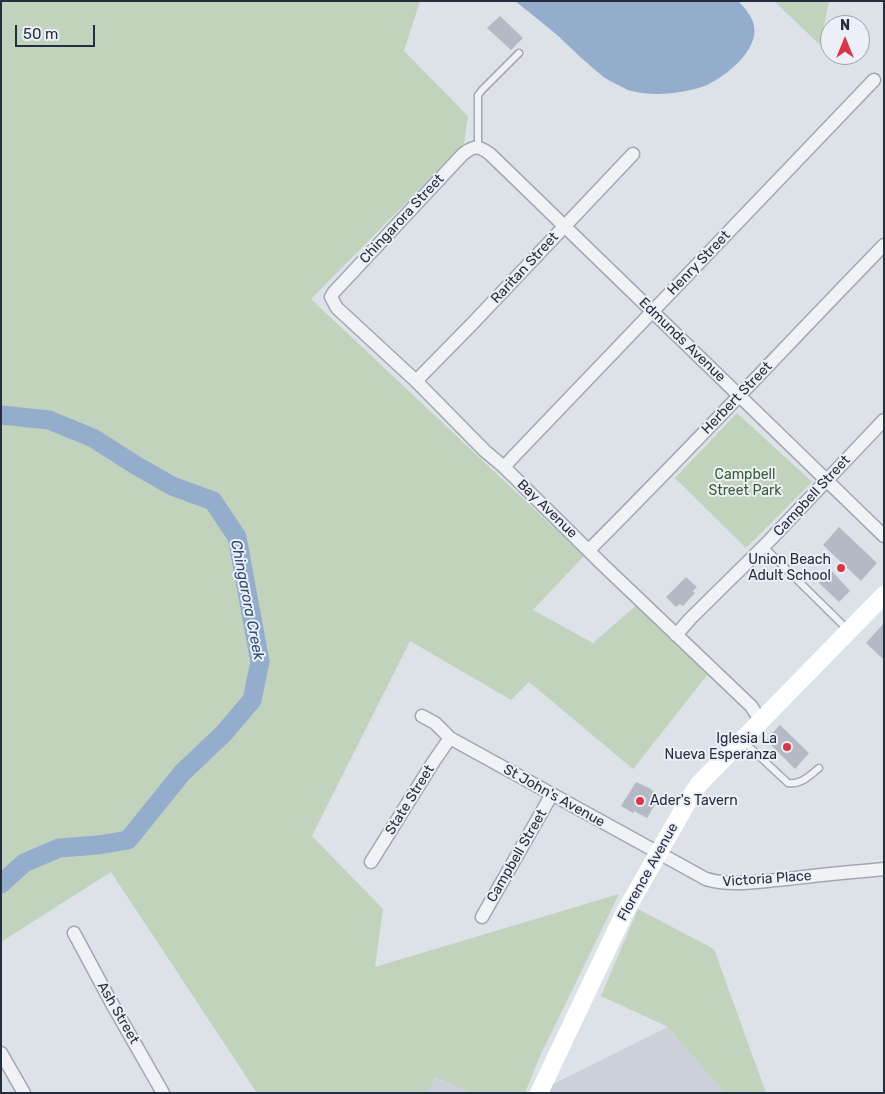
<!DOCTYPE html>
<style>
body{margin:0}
#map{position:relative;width:885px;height:1094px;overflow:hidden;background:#dde1e8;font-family:Rubik,sans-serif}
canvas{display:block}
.frame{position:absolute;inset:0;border:2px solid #252e40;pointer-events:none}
.north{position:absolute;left:820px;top:15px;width:50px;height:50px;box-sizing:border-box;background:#ecf0f6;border:1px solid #9ca2ad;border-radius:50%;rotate:0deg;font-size:14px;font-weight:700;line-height:20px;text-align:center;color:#252e40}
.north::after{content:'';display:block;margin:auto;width:18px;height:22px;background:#d9364a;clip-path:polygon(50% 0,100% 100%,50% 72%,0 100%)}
.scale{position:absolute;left:15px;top:25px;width:80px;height:22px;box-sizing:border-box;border:2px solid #252e40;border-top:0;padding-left:6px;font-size:15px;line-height:18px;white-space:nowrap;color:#252e40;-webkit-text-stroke:4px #ecf0f6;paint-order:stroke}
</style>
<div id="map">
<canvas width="885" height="1094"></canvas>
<div class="frame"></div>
<div class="north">N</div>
<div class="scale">50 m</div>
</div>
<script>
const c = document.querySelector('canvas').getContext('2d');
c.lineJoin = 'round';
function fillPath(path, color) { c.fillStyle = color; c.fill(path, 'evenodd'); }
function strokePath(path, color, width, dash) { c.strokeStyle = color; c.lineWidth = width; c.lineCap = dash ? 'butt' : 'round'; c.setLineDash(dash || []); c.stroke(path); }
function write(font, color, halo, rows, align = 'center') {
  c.font = font + ' Rubik,sans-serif'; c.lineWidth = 4; c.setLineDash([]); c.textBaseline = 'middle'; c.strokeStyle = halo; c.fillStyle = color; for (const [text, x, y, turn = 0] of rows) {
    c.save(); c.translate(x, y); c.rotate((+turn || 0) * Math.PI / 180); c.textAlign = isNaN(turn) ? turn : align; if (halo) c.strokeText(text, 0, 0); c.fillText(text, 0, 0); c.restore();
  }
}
const built = new Path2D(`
 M668,1027L724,1093H539L541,1090Z
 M434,1078L471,1093H427Z`);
const green = new Path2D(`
 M1,1H420L404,51L468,116L464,144L311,299L584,556L533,610L593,643L641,601L712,669L633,769L529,682L511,700L410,641L312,836L383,909L375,967L619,894L540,1056L525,1093H471L435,1078L427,1093H257L111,872L1,942Z
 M774,1H829L820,45Z
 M737,413L812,482L746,548L675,478Z
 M638,909L714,949L766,1093H724L668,1027L601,996Z`);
const water = new Path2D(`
 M515,1H738C745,8 752,16 754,26C759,50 726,76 707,85C686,93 654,97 632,91C628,91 625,88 622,87C616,84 610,81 605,78C588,65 572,49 557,35C543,23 529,12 515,1Z`);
const river = new Path2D(`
 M1,415L49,420L93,438L137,466L172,486L213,501L237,537L260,662L252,700L224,733L182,773L128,840L98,845L59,848L24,863L1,884`);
const building = new Path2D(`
 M500,16L523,38L511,50L487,28Z
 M839,527L877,563L861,581L823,545Z
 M831,570L850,591L839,602L819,583Z
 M686,577L697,587L693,591L695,593L683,606L680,604L676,607L666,597Z
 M884,623V660L866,643Z
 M780,725L809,753L795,769L766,740Z
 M636,782L651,789V790L658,794L656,797L659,798L647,818L634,811L633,813L621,806Z`);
const lane = new Path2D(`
 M478,148V95L482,90L519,53
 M763,546L848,630
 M743,741L788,783C801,785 809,776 819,768`);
const street = new Path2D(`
 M416,381L472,324L633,154
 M504,467L515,455L874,80
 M589,550C689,450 785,347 884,245
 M676,635L690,619L769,541L884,420
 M422,716L435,723L450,738L706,879C732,887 760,881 787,879C819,875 851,872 884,869
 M761,721L751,706L601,563L504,467L485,451L416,381L337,308L331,297L334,292L463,154C475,145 479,146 490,154L884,536
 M371,862L434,761L450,738
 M482,917L552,794
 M74,933L111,1002L163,1093
 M1,1053L24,1093`);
const secondary = new Path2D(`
 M539,1093L625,912L688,801L699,784L884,595`);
const markers = [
 [841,568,5,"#d9364a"],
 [787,747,5,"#d9364a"],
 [640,801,5,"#d9364a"]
];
const streetNames = [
 ["Chingarora Street",402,219,-47],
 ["Henry Street",699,263,-46],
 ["Raritan Street",525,268,-47],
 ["Edmunds Avenue",682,340,44],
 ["Herbert Street",737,398,-46],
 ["Campbell Street",812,496,-47],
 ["Bay Avenue",547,509,44],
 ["St John's Avenue",554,796,29],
 ["State Street",410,800,-58],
 ["Campbell Street",517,856,-60],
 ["Florence Avenue",648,872,-61],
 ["Victoria Place",767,879,-4],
 ["Ash Street",118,1013,60]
];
const parkNames = [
 ["Campbell",745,475],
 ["Street Park",745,491]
];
const poiNames = [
 ["Union Beach",831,560],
 ["Adult School",831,576],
 ["Iglesia La",777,739],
 ["Nueva Esperanza",777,755],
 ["Ader's Tavern",650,801,"left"]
];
const waterNames = [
 ["Chingarora Creek",247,600,79]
];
fillPath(built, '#cbd0da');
fillPath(green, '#c2d3bd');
fillPath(water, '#94adcc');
strokePath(river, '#94adcc', 19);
fillPath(building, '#b4bac5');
strokePath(lane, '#a2a8b2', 9);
strokePath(street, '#a2a8b2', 15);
strokePath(lane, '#f0f2f6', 6);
strokePath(street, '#f0f2f6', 12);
strokePath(secondary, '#fff', 18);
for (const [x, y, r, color] of markers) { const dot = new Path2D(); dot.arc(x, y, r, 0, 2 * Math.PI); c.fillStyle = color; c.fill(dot); strokePath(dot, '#ecf0f6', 2); }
write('14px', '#252e40', '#ecf0f6', streetNames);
write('14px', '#385d31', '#ecf0f6', parkNames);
write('14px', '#252e40', '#ecf0f6', poiNames, 'right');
write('italic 15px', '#2c4b77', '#ecf0f6', waterNames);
</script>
